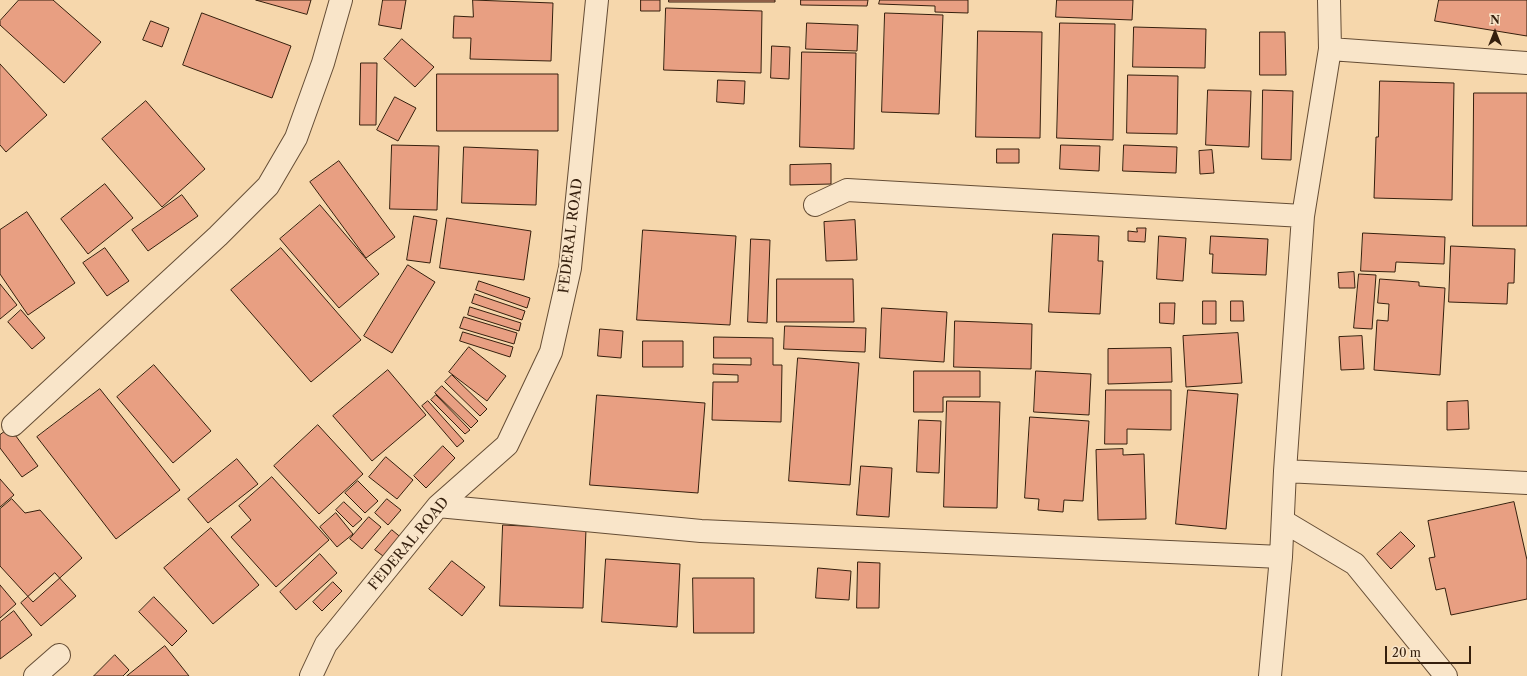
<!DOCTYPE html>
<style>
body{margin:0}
#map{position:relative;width:1527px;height:676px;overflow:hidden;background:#f6d7ac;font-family:"Libre Caslon Text",serif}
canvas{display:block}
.north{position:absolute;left:1475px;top:12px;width:40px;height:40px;-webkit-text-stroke:3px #f9e5c9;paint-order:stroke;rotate:0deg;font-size:11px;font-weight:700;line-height:16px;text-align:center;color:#351f0d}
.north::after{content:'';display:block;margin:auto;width:14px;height:18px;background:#351f0d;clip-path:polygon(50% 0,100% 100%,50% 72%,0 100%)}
.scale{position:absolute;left:1385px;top:646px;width:86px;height:18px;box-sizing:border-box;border:2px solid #351f0d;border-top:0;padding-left:5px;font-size:12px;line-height:14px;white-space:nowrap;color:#351f0d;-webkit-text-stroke:3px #f9e5c9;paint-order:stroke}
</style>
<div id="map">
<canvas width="1527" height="676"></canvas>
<div class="north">N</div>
<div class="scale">20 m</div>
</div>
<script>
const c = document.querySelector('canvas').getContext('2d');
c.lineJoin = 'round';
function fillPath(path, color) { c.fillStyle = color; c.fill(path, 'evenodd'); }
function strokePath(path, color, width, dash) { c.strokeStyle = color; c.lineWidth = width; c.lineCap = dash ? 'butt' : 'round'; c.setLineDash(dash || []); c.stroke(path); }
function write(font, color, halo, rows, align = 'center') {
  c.font = font + ' "Libre Caslon Text",serif'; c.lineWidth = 3.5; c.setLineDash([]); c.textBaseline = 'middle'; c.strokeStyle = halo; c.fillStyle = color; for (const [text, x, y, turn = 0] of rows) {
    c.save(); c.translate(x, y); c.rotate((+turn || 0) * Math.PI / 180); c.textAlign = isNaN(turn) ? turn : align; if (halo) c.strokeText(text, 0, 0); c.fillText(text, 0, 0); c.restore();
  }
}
const building = new Path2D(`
 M19,0H53L101,42L64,83L0,25V21Z
 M256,0H311L307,14Z
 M383,0H406L401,29L379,25Z
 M473,0L553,3L551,61L470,59L471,38H453L454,16L473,17Z
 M641,0H660V11H641Z
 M669,0H775V2H669Z
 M801,0H868L867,6L801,5Z
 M880,0H968V13L935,12V6L879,4Z
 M1057,0H1133L1132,20L1056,17Z
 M1439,0H1527V36L1435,21Z
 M666,8L762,11L761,73L664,70Z
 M202,13L291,46L272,98L183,65Z
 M885,13L943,15L939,114L882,112Z
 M151,21L169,28L162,47L143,40Z
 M807,23L858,25L857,51L806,49Z
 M1060,23L1115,24L1113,140L1057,138Z
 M1134,27L1206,29L1205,68L1133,67Z
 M978,31L1042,32L1040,138L976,137Z
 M1260,32H1285L1286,75H1260Z
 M402,39L434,67L415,87L384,59Z
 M772,46L790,47L789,79L771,78Z
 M802,52L856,53L854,149L800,147Z
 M361,63H377L376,125H360Z
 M0,64L47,115L6,152L0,145Z
 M437,74H558V131H437Z
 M1128,75L1178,76L1177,134L1127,133Z
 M718,80L745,81L744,104L717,102Z
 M1380,81L1454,83L1452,200L1374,198L1376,137H1378Z
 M1208,90L1251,91L1249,147L1206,145Z
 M1263,90L1293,91L1291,160L1262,159Z
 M1474,93H1527V226H1473Z
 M395,97L416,108L398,141L377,130Z
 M146,101L205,169L162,207L102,139Z
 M392,145L439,146L437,210L390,209Z
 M1061,145L1100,146L1099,171L1060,169Z
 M1124,145L1177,147L1176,173L1123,171Z
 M464,147L538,150L536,205L462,203Z
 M997,149H1019V163H997Z
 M1212,150L1214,173L1200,174L1199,151Z
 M339,161L395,237L366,258L310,182Z
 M831,164V184L790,185V165Z
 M105,184L133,218L88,254L61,219Z
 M182,195L198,216L148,251L132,230Z
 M320,205L379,274L339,308L280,239Z
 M27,212L75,283L28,315L0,274V230Z
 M414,216L437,220L430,263L407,260Z
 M447,218L531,231L524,280L440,268Z
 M855,220L857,260L826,261L824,222Z
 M1137,228H1146L1145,242L1128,241V231L1137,232Z
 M643,230L736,236L730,325L637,320Z
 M1363,233L1445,237L1444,264L1396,262L1395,272L1361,271Z
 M1053,234L1099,236L1098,261H1103L1100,314L1049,312Z
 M1159,236L1186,238L1183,281L1157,279Z
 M1211,236L1268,239L1266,275L1212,273L1213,254H1210Z
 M751,239L770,240L767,323L748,322Z
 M1451,246L1515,249L1514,283H1508L1507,304L1449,302Z
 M105,248L129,281L107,296L83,263Z
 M281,248L361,340L311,382L231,290Z
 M408,265L435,282L392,353L364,336Z
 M1354,272L1355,288H1339L1338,273Z
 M1359,274L1376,275L1372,329L1354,328Z
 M777,279H853L854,322H777Z
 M1380,279L1419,282V286L1445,288L1440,375L1374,370L1377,320L1388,321L1389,304L1378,303Z
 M479,281L530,298L527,308L476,290Z
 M0,284L17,305L0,319Z
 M475,294L525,311L522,320L472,303Z
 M1203,301H1216V324H1203Z
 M1231,301H1243L1244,321H1231Z
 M1160,303H1175L1174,324L1160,323Z
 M470,307L521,323L519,331L468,315Z
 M882,308L947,312L944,362L880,358Z
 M21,310L45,338L32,349L8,322Z
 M464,317L517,333L514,344L460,328Z
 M955,321L1032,324L1031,369L954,367Z
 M785,326L866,328L865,352L784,349Z
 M600,329L623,331L621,358L598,356Z
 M463,332L513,347L510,357L460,341Z
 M1238,333L1242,383L1186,387L1183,336Z
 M1362,336L1364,369L1341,370L1339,337Z
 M714,337L773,338V365H782L781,422L712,420L713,382H738V375L713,374V364L751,365V358H714Z
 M643,341H683V367H643Z
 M469,347L506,376L487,401L449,372Z
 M1171,348L1172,382L1108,384V349Z
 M798,358L859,363L850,485L789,481Z
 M154,365L211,431L173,463L117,397Z
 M388,370L426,415L372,461L333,416Z
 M914,371H980V397H943V412H914Z
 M1036,371L1091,374L1089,415L1034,412Z
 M452,375L487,409L480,416L445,382Z
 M442,386L478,421L471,428L435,393Z
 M100,389L180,490L116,539L37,437Z
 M1106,390H1171V430L1127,429V444H1105Z
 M1188,390L1238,394L1226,529L1176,524Z
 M436,395L470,430L465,434L431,400Z
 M597,395L705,403L698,493L590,485Z
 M428,401L464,441L457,447L422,406Z
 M947,401L1000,402L997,508L944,507Z
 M1468,401L1469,429L1447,430V402Z
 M1030,417L1089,421L1083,501L1064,500L1063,512L1038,510L1039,499L1025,498Z
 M919,420L941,421L939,473L917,472Z
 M318,425L363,474L319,514L274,466Z
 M10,428L38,466L22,477L0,448V435Z
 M443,446L455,458L426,488L414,476Z
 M1123,449V455L1144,454L1146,519L1098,520L1096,450Z
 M386,457L413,480L397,499L369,477Z
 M237,459L258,484L208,523L188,499Z
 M861,466L892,468L889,517L857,515Z
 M272,477L329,540L276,587L231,537L251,520L239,506Z
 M0,479L14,495L0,507Z
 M358,481L378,501L365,513L345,493Z
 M12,499L25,513L40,510L82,558L33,602L0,566V509Z
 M387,499L401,510L388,525L375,513Z
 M344,502L362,519L353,527L336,510Z
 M1514,502L1527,560V599L1451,615L1445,588L1436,590L1429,558L1435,557L1428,521Z
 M336,513L353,534L337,547L320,527Z
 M369,517L381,527L362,549L350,539Z
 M503,525L586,529L583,608L500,606Z
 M211,528L259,585L213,624L164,568Z
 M392,530L404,540L387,559L375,550Z
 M1401,532L1415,546L1391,569L1377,554Z
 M320,554L337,573L296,610L280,592Z
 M606,559L680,564L677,627L602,622Z
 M452,561L485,587L462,616L429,589Z
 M858,562L880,563L879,608H857Z
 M818,568L851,571L849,600L816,598Z
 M55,573L76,596L41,626L21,603Z
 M693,578H754V633H694Z
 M333,582L342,591L322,611L313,602Z
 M0,585L16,604L0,618Z
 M154,597L187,631L172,646L139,612Z
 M14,611L32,635L0,659V622Z
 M165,646L189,676H127Z
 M115,655L129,670L123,676H94Z`);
const minor = new Path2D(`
 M1330,49L1527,63
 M815,205L847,190L1303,216
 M13,425L218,236L268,186L296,138L323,63L341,0
 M1285,471L1527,483
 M438,506L701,531L1281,557
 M1283,521L1355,564L1446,676
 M35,676L59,655
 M311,676L326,644L438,506L507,445L551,352L570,268L597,0
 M1270,676L1281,557L1285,471L1303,216L1330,49L1329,0`);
const streetNames = [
 ["FEDERAL ROAD",571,236,-83],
 ["FEDERAL ROAD",409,544,-50]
];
fillPath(building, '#e89f82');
strokePath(building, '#351f0d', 1);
strokePath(minor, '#654d35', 24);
strokePath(minor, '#f9e5c9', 22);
write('14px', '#351f0d', '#f9e5c9', streetNames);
</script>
